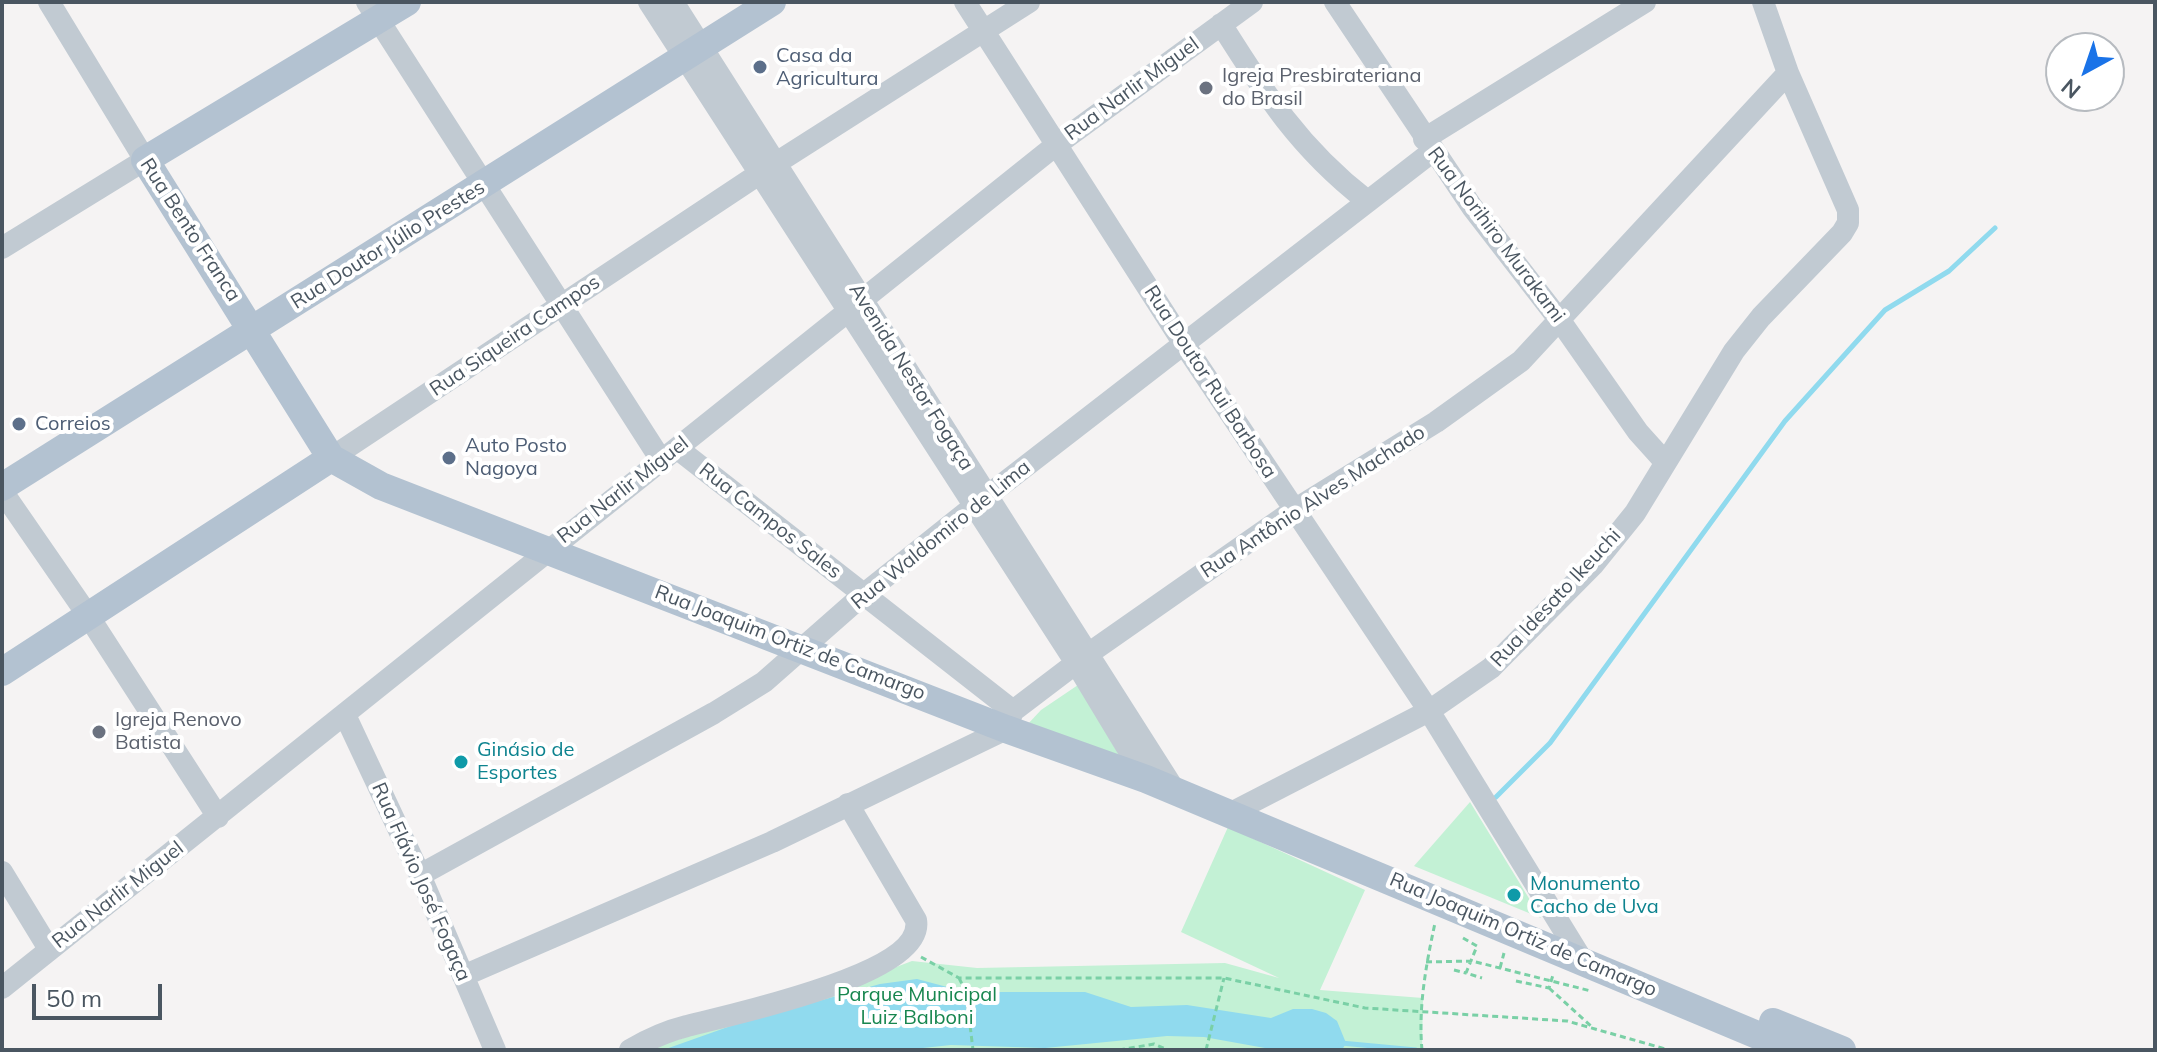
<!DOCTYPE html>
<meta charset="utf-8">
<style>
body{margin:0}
#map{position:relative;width:2157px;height:1052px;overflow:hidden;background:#f5f3f3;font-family:Mulish,sans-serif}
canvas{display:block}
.frame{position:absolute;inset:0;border:4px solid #4a5661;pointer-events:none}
.north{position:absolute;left:2045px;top:32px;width:80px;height:80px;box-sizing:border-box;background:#fff;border:2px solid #b7bbc0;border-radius:50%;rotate:220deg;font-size:22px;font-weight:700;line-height:32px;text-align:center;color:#4a5661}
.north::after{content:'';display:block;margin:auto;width:28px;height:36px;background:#1a73e8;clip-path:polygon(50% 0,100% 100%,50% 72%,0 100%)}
.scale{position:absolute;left:32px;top:984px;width:130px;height:36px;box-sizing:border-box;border:4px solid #4a5661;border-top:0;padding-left:10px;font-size:24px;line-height:28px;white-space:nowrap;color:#4a5661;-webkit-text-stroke:6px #fff;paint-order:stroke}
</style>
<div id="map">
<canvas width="2157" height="1052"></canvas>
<div class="frame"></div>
<div class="north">N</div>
<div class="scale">50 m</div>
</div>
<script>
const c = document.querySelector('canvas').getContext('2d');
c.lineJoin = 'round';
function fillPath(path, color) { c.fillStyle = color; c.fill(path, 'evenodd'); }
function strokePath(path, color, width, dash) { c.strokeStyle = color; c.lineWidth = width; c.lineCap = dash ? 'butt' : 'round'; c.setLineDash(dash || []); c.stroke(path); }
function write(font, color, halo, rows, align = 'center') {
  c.font = font + ' Mulish,sans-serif'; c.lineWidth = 8; c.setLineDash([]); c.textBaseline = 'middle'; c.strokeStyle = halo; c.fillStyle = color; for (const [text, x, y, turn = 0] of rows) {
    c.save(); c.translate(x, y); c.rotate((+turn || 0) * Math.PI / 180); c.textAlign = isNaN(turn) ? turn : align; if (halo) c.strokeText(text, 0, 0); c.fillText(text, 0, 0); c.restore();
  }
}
const green = new Path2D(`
 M1078,685L1122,760L1027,725L1041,710Z
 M1470,802L1541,918L1414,866Z
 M1228,827L1365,890L1320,990L1423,998L1422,1050H644L820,996L912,961L977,968L1225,963L1279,978L1181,932Z`);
const water = new Path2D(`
 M917,979L966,992H1085L1131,1007L1187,1005L1271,1018L1293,1009H1312L1326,1013L1337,1021L1346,1043L1342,1050H1276L1204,1037L1167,1036L1045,1048L951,1045L904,1050H663L739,1023L880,984Z`);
const stream = new Path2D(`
 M1496,797L1550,743L1785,421L1885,310L1949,271L1995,228
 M1341,1043L1416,1050`);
const path = new Path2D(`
 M1463,938L1477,946L1466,973L1482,978
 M921,957L959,978H1224L1365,1008L1567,1021L1669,1050
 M1426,962L1472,961L1591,991
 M1500,968L1504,953
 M1454,970L1466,973
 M959,978L966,992L973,1050
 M1516,981L1549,988L1553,975
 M1549,988L1591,1026
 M1119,1050L1154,1044L1168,1050
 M1206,1050L1224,978
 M1422,1050C1418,1008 1426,965 1435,923`);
const minor = new Path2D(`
 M367,2L661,460
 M649,2L1076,663L1146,779
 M673,2L1175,791
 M965,2L1184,344L1429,711L1584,963
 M1335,2L1472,207L1561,322L1638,432L1665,462
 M1221,24C1265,94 1299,148 1366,200
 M1424,139L1645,2
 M2,248L145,160L49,2
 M678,449L1013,711
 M331,458L759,174L1029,2
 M2,491L89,617L218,817
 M345,715L420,875L495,1050
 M1229,814L1429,711L1491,668L1593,565L1635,513L1734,351L1761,317L1842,233L1848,223V210L1788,73L1763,2
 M2,872L49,949
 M420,875L714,713L764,682L864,594L973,507L1433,151
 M463,976L772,842L1006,729L1013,711L1088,654L1294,510L1436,422L1521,361L1788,73
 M2,988L1056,145L1252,2
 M630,1050C647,1040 667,1031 687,1026C727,1015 926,975 916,920L848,804`);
const major = new Path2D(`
 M407,2L145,160L331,458L381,486L1006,729L1146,779L1793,1050
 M2,487L772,2
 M2,672L331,458
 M1773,1022L1842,1050`);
const markers = [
 [760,67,8,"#5c6f8a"],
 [1206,88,8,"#6b7280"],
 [19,424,8,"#5c6f8a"],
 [449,458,8,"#5c6f8a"],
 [99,732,8,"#6b7280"],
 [461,762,8,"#0f9aa8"],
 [1514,895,8,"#0f9aa8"]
];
const serviceNames = [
 ["Casa da",776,56],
 ["Agricultura",776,79],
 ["Correios",35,424],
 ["Auto Posto",465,446],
 ["Nagoya",465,469]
];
const worshipNames = [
 ["Igreja Presbirateriana",1222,76],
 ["do Brasil",1222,99],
 ["Igreja Renovo",115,720],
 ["Batista",115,743]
];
const streetNames = [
 ["Rua Narlir Miguel",1132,89,-36],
 ["Rua Bento Franca",190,230,57],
 ["Rua Norihiro Murakami",1496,235,53],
 ["Rua Doutor Júlio Prestes",388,245,-32],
 ["Rua Siqueira Campos",515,336,-34],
 ["Avenida Nestor Fogaça",911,377,58],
 ["Rua Doutor Rui Barbosa",1210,382,57],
 ["Rua Narlir Miguel",623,490,-38],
 ["Rua Antônio Alves Machado",1313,502,-33],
 ["Rua Campos Sales",770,521,38],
 ["Rua Waldomiro de Lima",941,535,-39],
 ["Rua Idesato Ikeuchi",1556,598,-47],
 ["Rua Joaquim Ortiz de Camargo",790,643,21],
 ["Rua Flávio José Fogaça",421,882,66],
 ["Rua Narlir Miguel",118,895,-38],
 ["Rua Joaquim Ortiz de Camargo",1523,935,23]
];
const cultureNames = [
 ["Ginásio de",477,750],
 ["Esportes",477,773],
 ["Monumento",1530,884],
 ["Cacho de Uva",1530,907]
];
const parkNames = [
 ["Parque Municipal",917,995],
 ["Luiz Balboni",917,1018]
];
fillPath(green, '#c3f1d5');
fillPath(water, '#90daee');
strokePath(stream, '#90daee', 5);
strokePath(path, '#7ad0a6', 3, [6, 4]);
strokePath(minor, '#c1cad2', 22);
strokePath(major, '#b3c2d1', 28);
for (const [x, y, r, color] of markers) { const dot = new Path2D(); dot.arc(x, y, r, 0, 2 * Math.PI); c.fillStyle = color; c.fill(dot); strokePath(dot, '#fff', 3); }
write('20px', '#4e5e75', '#fff', serviceNames, 'left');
write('20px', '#5b616d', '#fff', worshipNames, 'left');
write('20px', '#4a5661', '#fff', streetNames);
write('20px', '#0d838f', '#fff', cultureNames, 'left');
write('20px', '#17864f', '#fff', parkNames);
</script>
